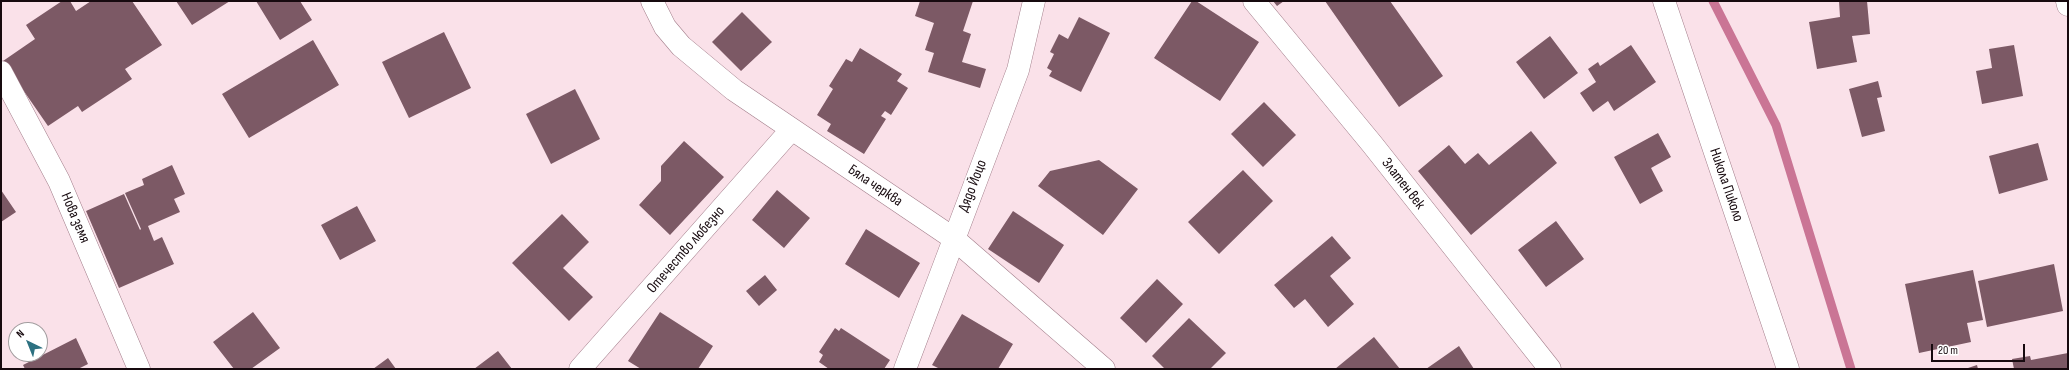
<!DOCTYPE html>
<meta charset="utf-8">
<style>
body{margin:0}
#map{position:relative;width:2069px;height:370px;overflow:hidden;background:#fae1e9;font-family:"Sofia Sans Condensed",sans-serif}
canvas{display:block}
.frame{position:absolute;inset:0;border:2px solid #170a0f;pointer-events:none}
.north{position:absolute;left:8px;top:322px;width:40px;height:40px;box-sizing:border-box;background:#fff;border:1px solid #a29d9f;border-radius:50%;rotate:317deg;font-size:11px;font-weight:700;line-height:16px;text-align:center;color:#170a0f}
.north::after{content:'';display:block;margin:auto;width:14px;height:18px;background:#2d7181;clip-path:polygon(50% 0,100% 100%,50% 72%,0 100%)}
.scale{position:absolute;left:1931px;top:344px;width:94px;height:18px;box-sizing:border-box;border:2px solid #170a0f;border-top:0;padding-left:5px;font-size:12px;line-height:14px;white-space:nowrap;color:#170a0f;-webkit-text-stroke:3px #fff;paint-order:stroke}
</style>
<div id="map">
<canvas width="2069" height="370"></canvas>
<div class="frame"></div>
<div class="north">N</div>
<div class="scale">20 m</div>
</div>
<script>
const c = document.querySelector('canvas').getContext('2d');
c.lineJoin = 'round';
function strokePath(path, color, width, dash) { c.strokeStyle = color; c.lineWidth = width; c.lineCap = dash ? 'butt' : 'round'; c.setLineDash(dash || []); c.stroke(path); }
function fillPath(path, color) { c.fillStyle = color; c.fill(path, 'evenodd'); }
function write(font, color, halo, rows, align = 'center') {
  c.font = font + ' "Sofia Sans Condensed",sans-serif'; c.lineWidth = 3.5; c.setLineDash([]); c.textBaseline = 'middle'; c.strokeStyle = halo; c.fillStyle = color; for (const [text, x, y, turn = 0] of rows) {
    c.save(); c.translate(x, y); c.rotate((+turn || 0) * Math.PI / 180); c.textAlign = isNaN(turn) ? turn : align; if (halo) c.strokeText(text, 0, 0); c.fillText(text, 0, 0); c.restore();
  }
}
const stream = new Path2D(`
 M1713,1L1776,125L1851,369`);
const building = new Path2D(`
 M62,1H70L76,11L91,1H132L162,45L125,69L132,79L82,112L78,106L48,126L3,61L35,39L26,25Z
 M176,1H230L192,25Z
 M256,1H300L312,20L280,40Z
 M920,1H973L963,31L971,34L962,62L986,69L980,88L928,72L934,53L925,50L934,23L915,16Z
 M1192,1H1196L1259,42L1220,101L1154,58Z
 M1273,1H1284L1277,6Z
 M1325,1H1390L1443,76L1399,107Z
 M1839,1H1867L1870,34L1852,36L1857,62L1817,69L1809,22L1840,17Z
 M742,12L772,42L741,71L712,42Z
 M1079,17L1110,33L1081,92L1049,76L1052,71L1047,68L1054,54L1050,52L1059,34L1068,39Z
 M444,32L471,88L409,118L382,62Z
 M1550,36L1578,73L1544,99L1516,62Z
 M313,40L339,85L249,138L222,94Z
 M1631,45L1656,82L1614,111L1608,101L1593,112L1580,93L1596,82L1588,69L1598,62L1600,66Z
 M2014,45L2023,96L1982,104L1976,71L1992,68L1989,49Z
 M860,48L902,74L897,81L908,88L891,115L885,111L881,116L886,119L864,154L827,131L831,124L817,115L833,89L829,86L846,59L852,62Z
 M1878,81L1882,97L1877,98L1885,131L1862,137L1849,89Z
 M575,89L600,139L551,164L526,114Z
 M1264,102L1296,135L1263,167L1231,134Z
 M1531,131L1557,163L1471,235L1418,171L1449,145L1465,164L1478,153L1489,165Z
 M1658,133L1671,157L1651,168L1663,191L1640,204L1614,157Z
 M684,141L724,177L670,235L639,205L661,181V166Z
 M2038,143L2048,180L1999,194L1989,156Z
 M1099,160L1138,189L1103,235L1038,186L1050,171Z
 M172,165L185,194L174,199L180,212L148,226L154,241L162,237L174,264L119,288L86,211L124,194L140,230L141,229L125,193L144,185L142,179Z
 M1243,170L1273,201L1219,254L1188,222Z
 M1,190L16,212L1,222Z
 M777,190L810,218L784,248L752,220Z
 M357,206L376,241L340,260L321,225Z
 M1013,211L1064,245L1039,283L988,249Z
 M562,214L589,242L563,268L593,297L569,321L512,263Z
 M1556,221L1584,259L1546,287L1518,250Z
 M866,229L920,263L899,298L845,264Z
 M1332,236L1351,258L1330,276L1354,304L1328,327L1305,299L1294,308L1274,285Z
 M2054,264L2063,311L1987,327L1978,281Z
 M1973,270L1983,320L1967,323L1971,342L1919,353L1905,284Z
 M765,275L777,290L759,306L746,291Z
 M1157,279L1183,304L1146,343L1120,318Z
 M253,312L280,348L251,369H234L213,342Z
 M660,312L713,346L698,369H641L628,361Z
 M962,314L1013,344L998,369H940L932,365Z
 M1189,318L1226,353L1210,369H1165L1152,356Z
 M835,328L839,331L841,328L890,360L884,369H829L819,362L823,355L819,352Z
 M1374,337L1400,369H1335Z
 M76,338L88,364L78,369H25L23,365Z
 M1459,346L1474,369H1426Z
 M498,351L512,369H474Z
 M2068,353V369H2014L2012,359L2030,356L2031,360Z
 M388,358L396,369H373Z
 M1977,365L1978,369H1965Z`);
const minor = new Path2D(`
 M652,1L665,27L681,46L734,90L953,238L1104,369
 M1254,1L1372,144L1550,369
 M1664,1L1788,369
 M2067,1L2068,5
 M1,72L59,181L139,369
 M580,369L791,130
 M905,369L1018,70L1034,1`);
const streetNames = [
 ["Златен век",1403,184,52],
 ["Никола Пиколо",1726,185,71],
 ["Бяла черква",875,186,34],
 ["Дядо Йоцо",973,186,-69],
 ["Нова земя",75,218,67],
 ["Отечество любезно",686,250,-49]
];
strokePath(stream, '#ca7595', 9);
fillPath(building, '#7c5965');
strokePath(minor, '#a27d8a', 23);
strokePath(minor, '#fff', 22);
write('15px', '#170a0f', '#fff', streetNames);
</script>
